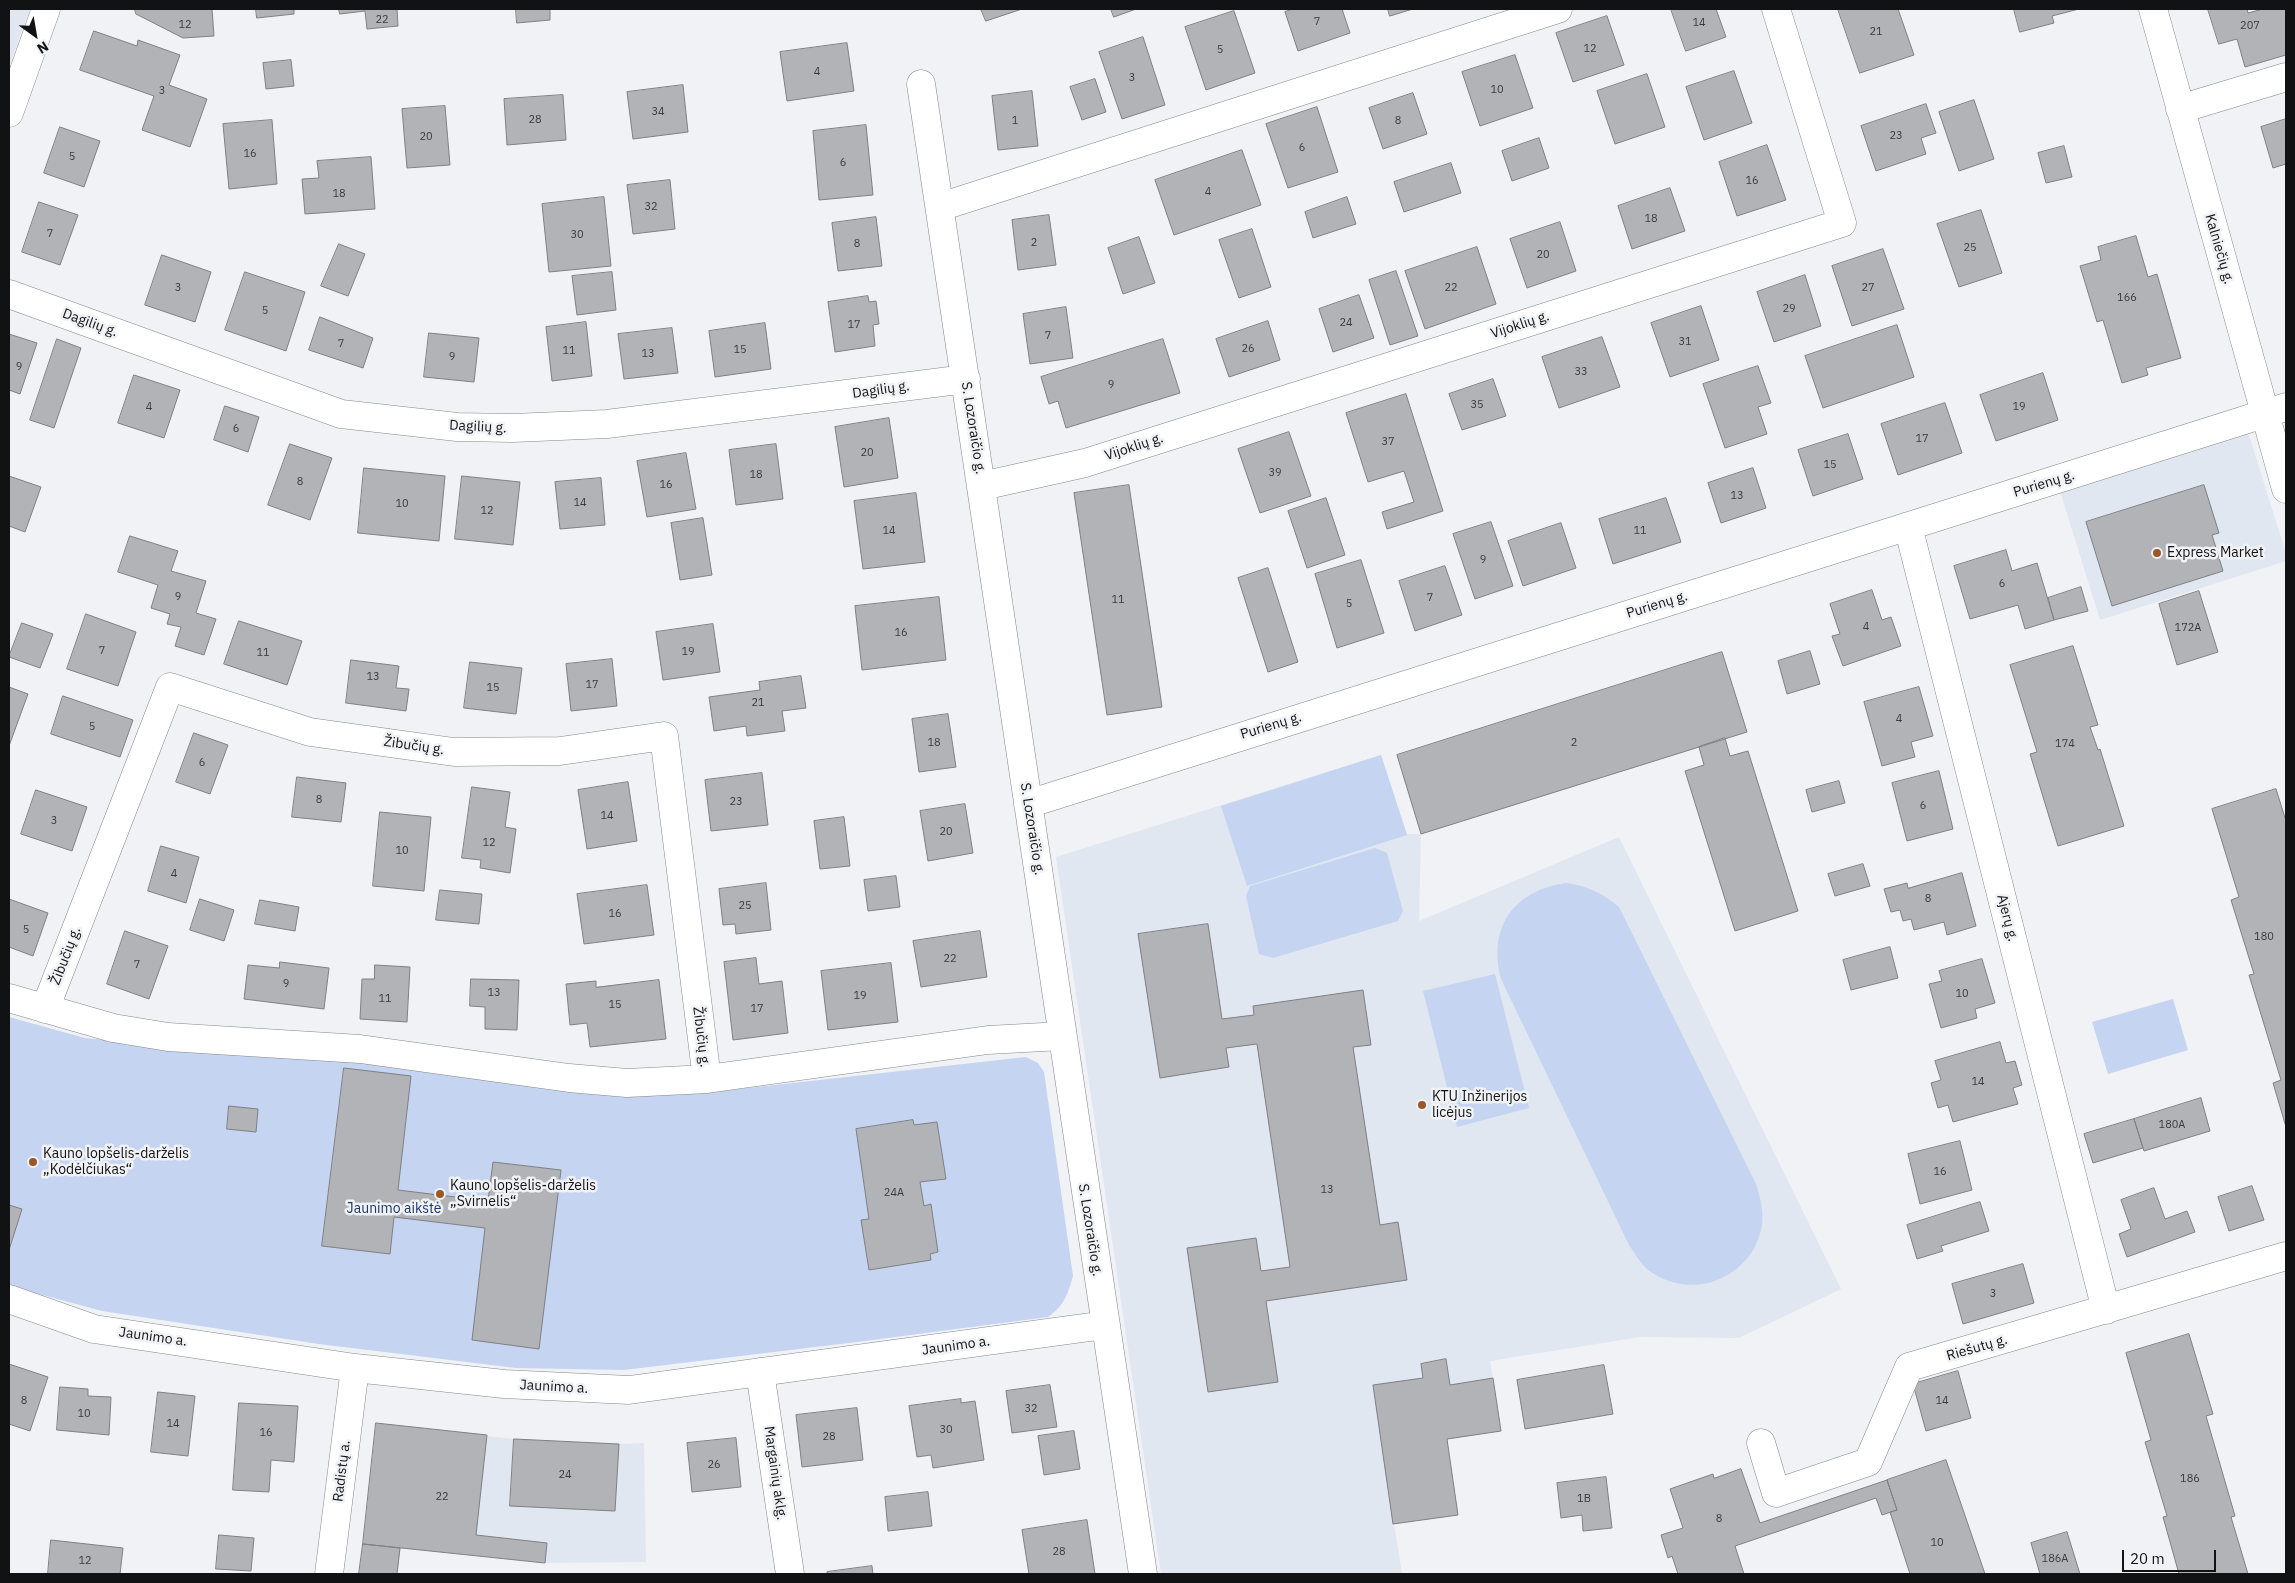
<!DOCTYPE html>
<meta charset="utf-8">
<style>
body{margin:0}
#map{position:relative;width:2295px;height:1583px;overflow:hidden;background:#f0f2f6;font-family:"IBM Plex Sans",sans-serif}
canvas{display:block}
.frame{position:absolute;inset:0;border:10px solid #111213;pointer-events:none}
.north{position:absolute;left:10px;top:10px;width:50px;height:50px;-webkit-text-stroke:4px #f0f2f6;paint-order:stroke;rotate:148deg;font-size:14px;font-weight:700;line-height:20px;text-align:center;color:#111213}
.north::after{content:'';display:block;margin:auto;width:18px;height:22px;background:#111213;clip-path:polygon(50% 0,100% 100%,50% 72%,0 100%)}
.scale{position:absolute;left:2122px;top:1550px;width:94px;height:22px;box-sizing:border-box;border:2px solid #111213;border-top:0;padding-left:6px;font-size:15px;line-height:18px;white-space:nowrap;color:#111213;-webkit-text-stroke:4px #f0f2f6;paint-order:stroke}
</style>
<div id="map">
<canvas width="2295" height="1583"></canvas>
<div class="frame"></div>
<div class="north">N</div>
<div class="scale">20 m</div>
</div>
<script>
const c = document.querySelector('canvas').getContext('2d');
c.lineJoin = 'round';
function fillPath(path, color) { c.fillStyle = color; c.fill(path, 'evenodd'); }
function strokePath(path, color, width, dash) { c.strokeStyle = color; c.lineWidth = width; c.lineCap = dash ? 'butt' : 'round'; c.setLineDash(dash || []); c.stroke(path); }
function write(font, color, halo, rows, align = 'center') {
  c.font = font + ' "IBM Plex Sans",sans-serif'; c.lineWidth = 5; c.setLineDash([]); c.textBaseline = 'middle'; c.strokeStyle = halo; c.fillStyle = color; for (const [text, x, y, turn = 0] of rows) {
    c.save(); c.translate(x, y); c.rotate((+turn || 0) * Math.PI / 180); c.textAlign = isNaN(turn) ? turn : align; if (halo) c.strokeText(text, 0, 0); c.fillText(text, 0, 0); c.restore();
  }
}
const built = new Path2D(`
 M9,9H30L9,67Z
 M2248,432L2286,553V561L2100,620L2060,491Z
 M1381,755L1407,834H1421L1419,921L1619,837L1841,1289L1739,1338L1640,1337L1490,1361L1501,1431L1447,1440L1458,1515L1394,1524L1402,1574H1161L1056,857Z
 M376,1423L514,1439L619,1444L644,1443L646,1562L545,1563L401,1548L397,1574H359Z`);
const green = new Path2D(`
 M1381,755L1407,835L1247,886L1221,806Z
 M1375,848L1387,853L1403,911L1398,921L1273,958L1259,954L1246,896L1250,886Z
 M1566,883C1588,886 1602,893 1619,907L1756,1184C1760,1197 1764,1211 1762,1225C1753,1279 1690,1303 1647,1269C1640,1263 1634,1252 1629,1245L1501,979C1488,927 1513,891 1566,883Z
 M1495,974L1529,1108L1457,1127L1423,991Z
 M2173,999L2188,1050L2108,1074L2092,1022Z
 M9,1017L85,1038L703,1093L1026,1057L1038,1063L1044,1072L1073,1276C1068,1294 1064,1306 1048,1317L857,1342L624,1370L516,1368L319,1344L102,1311L9,1286Z`);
const building = new Path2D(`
 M135,9H212L214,36L183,38L136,14Z
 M256,9H294V14L257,18Z
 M339,9H397L398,26L367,29L365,11L340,14Z
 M516,9H550V20L517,23Z
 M981,9H1022L986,21Z
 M1111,9H1136L1114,17Z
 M1293,9H1342L1350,33L1298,51L1285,12Z
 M1388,9H1413L1390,16Z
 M1671,9H1716L1726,37L1686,51Z
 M1838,9H1898L1914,55L1860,73Z
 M2014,9H2079L2052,16L2054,23L2020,32Z
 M2208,9H2247L2248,13L2263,9H2286V55L2245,67L2237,39L2219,44Z
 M1234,11L1255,73L1206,90L1185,27Z
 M1607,16L1624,65L1573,82L1556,33Z
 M94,31L137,46L138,40L180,55L169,85L207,99L190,147L142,130L154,96L80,70Z
 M1143,37L1165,105L1122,119L1099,52Z
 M847,43L854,91L787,101L780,52Z
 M1515,55L1533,108L1480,126L1462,72Z
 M291,60L294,86L266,89L263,63Z
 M1734,71L1752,123L1704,140L1686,87Z
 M1647,74L1665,127L1615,144L1597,91Z
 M1095,79L1106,112L1082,120L1070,87Z
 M683,85L688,132L633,139L627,92Z
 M1032,91L1038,146L998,150L992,96Z
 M1413,93L1427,134L1383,149L1369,108Z
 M563,95L566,140L507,145L504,99Z
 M1974,100L1994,159L1959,171L1939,112Z
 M1926,104L1936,133L1921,138L1926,154L1876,171L1861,126Z
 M445,106L450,165L407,168L402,109Z
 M1317,107L1338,172L1288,188L1266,124Z
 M2286,119V164L2273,168L2261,127Z
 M272,120L277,184L229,189L223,124Z
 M866,125L873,195L819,200L813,131Z
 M60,127L100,141L84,187L44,173Z
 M1539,138L1549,168L1512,181L1502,151Z
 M1767,145L1786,200L1737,216L1719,162Z
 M2064,146L2072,177L2046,183L2038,153Z
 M1242,150L1261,205L1174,235L1155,180Z
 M371,157L375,209L305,214L302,179L319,178L317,161Z
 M1451,163L1461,193L1404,212L1394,182Z
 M670,180L675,229L633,234L627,185Z
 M1670,188L1685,231L1632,249L1618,206Z
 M604,197L611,266L549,272L542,204Z
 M1347,197L1356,224L1313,238L1305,212Z
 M39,202L78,215L60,265L22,252Z
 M1981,210L2002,273L1959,287L1937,224Z
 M1049,215L1056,265L1018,270L1012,220Z
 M876,217L882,266L838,271L832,223Z
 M1560,222L1576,271L1527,288L1510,239Z
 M1252,229L1271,287L1239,298L1219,240Z
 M2136,236L2148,277L2157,274L2181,358L2146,368L2148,375L2122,383L2103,320L2097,322L2080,266L2101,260L2098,247Z
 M1139,237L1155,283L1123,294L1108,248Z
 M339,244L365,254L348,296L321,286Z
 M1477,247L1496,304L1425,329L1405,271Z
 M1883,249L1904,309L1852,326L1832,266Z
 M162,255L211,272L195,322L145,305Z
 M1396,271L1418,336L1390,345L1369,280Z
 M245,272L305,292L286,351L225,330Z
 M612,272L616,310L577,315L572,276Z
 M1805,275L1821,326L1774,342L1757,292Z
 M1359,295L1374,338L1333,352L1319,309Z
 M868,296L869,302L876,301L879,324L873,325L875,346L835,352L828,302Z
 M1701,306L1719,360L1670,377L1651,323Z
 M1066,307L1073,358L1030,364L1023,314Z
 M320,317L373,338L363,368L309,350Z
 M1268,321L1280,360L1229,377L1216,339Z
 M586,322L592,376L552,381L546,327Z
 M765,323L771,369L715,377L709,331Z
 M1897,325L1914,377L1823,408L1805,356Z
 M672,328L678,373L624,379L618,334Z
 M429,333L479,338L474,382L424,377Z
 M9,334L37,343L20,394L9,390Z
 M1602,337L1620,387L1559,408L1542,357Z
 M57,339L81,348L54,428L30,420Z
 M1163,339L1180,393L1066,428L1058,401L1049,404L1041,377Z
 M1758,366L1771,403L1758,407L1767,434L1725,448L1703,384Z
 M2043,373L2058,420L1996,441L1980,395Z
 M134,375L180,390L164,438L118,423Z
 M1493,379L1506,416L1462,430L1449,394Z
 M1406,394L1443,511L1387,529L1382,512L1414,502L1404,471L1368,482L1346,413Z
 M1945,403L1962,453L1898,475L1881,424Z
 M225,406L259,417L248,452L214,440Z
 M889,418L898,478L844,487L835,427Z
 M1289,432L1311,496L1260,513L1238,449Z
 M1848,434L1863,479L1813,496L1798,450Z
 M290,444L332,458L310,520L268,505Z
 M776,444L783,499L736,505L729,450Z
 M686,453L696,509L647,517L637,461Z
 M364,468L445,476L439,541L358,533Z
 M1753,468L1766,508L1721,523L1708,483Z
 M9,476L41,487L25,532L9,526Z
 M462,476L520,482L513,545L455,539Z
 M601,478L605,525L560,529L555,482Z
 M1129,485L1162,707L1107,715L1074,493Z
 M2204,485L2219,533L2212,535L2223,571L2112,606L2086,522Z
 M916,493L925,562L863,569L854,501Z
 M1326,498L1345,555L1307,568L1288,511Z
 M1666,498L1681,542L1613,564L1599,519Z
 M703,518L712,575L680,580L671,523Z
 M1491,522L1513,586L1475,599L1453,534Z
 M1561,523L1576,568L1523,586L1508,541Z
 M130,536L178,551L171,571L206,581L196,613L216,619L204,655L175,646L181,627L167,624L170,614L151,608L158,585L118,572Z
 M2006,550L2012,571L2037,563L2054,620L2025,629L2018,605L1970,619L1954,566Z
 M1361,560L1384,633L1337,648L1315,574Z
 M1445,566L1462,615L1415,631L1399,581Z
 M1268,568L1298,662L1268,672L1238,578Z
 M2081,587L2088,611L2054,620L2048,598Z
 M1872,590L1882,620L1891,617L1901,646L1843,666L1832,636L1840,634L1830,604Z
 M2199,591L2218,652L2177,665L2159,604Z
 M939,597L946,660L862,670L855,606Z
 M86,614L136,632L118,686L67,669Z
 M239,621L302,641L287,685L224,664Z
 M22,623L53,634L40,668L9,657Z
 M713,624L720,672L663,680L656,632Z
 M2073,646L2098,725L2090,727L2098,750L2100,749L2124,826L2058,846L2030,754L2037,752L2010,665Z
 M1810,651L1820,684L1787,694L1778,661Z
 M1722,652L1747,732L1421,834L1397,755Z
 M612,659L617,706L571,711L566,664Z
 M351,660L399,666L396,688L409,689L406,711L346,703Z
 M470,662L522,668L516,714L464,708Z
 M801,676L806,708L782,711L785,731L747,736L746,726L714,731L709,697L760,690L759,682Z
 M9,687L28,694L9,746Z
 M1919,687L1933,736L1911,742L1915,757L1882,766L1864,702Z
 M63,696L133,720L120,757L51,734Z
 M948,714L956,767L919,772L912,719Z
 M194,733L228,745L210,794L176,782Z
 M1725,738L1730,756L1748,751L1798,911L1735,931L1685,771L1704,765L1699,747Z
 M1939,771L1953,829L1907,841L1892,783Z
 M762,773L768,825L711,831L705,780Z
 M297,777L346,783L341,822L292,817Z
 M1839,781L1845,803L1812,812L1806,790Z
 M628,782L637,841L587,849L578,790Z
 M472,787L510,792L505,827L516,829L510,873L480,868L481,860L462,858Z
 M2276,789L2286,821V1127L2273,1083L2281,1080L2249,975L2254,974L2231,900L2239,897L2212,809Z
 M36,790L87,807L72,851L21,834Z
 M965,804L973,853L928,861L920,811Z
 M380,812L431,817L424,891L373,886Z
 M844,817L850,866L820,869L814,821Z
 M161,846L199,857L186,903L148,891Z
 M1863,864L1870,886L1835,896L1828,874Z
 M1962,873L1976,926L1947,935L1944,922L1914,930L1911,919L1903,921L1900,910L1891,912L1884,889L1907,883L1908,888Z
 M896,876L900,907L868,911L864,880Z
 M766,883L771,930L736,934L735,924L723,925L719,889Z
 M647,885L654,935L584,944L577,894Z
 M440,890L482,894L479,924L436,920Z
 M9,899L48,913L33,956L9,947Z
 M200,899L234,910L224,941L190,930Z
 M260,900L299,907L295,931L255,924Z
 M1208,924L1222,1019L1254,1015L1253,1006L1363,990L1371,1045L1353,1047L1380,1225L1398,1222L1407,1280L1266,1301L1278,1382L1208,1392L1187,1248L1256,1238L1261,1271L1290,1267L1257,1044L1226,1048L1229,1067L1160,1078L1138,934Z
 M125,931L168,946L149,999L107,984Z
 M980,931L987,977L921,987L913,941Z
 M1890,947L1898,978L1851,990L1843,960Z
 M756,958L759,984L782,981L788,1033L733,1040L724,962Z
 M1982,959L1995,1003L1975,1009L1977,1018L1941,1028L1929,984L1942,981L1939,971Z
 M280,962L329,968L324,1009L244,999L248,965L279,968Z
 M891,963L898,1022L828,1030L821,971Z
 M375,965L410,967L407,1022L360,1019L362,979H374Z
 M471,979L519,980L517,1030L485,1029V1007L470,1006Z
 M659,980L666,1039L590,1047L587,1023L570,1025L566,984L596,981V987Z
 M2000,1042L2006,1063L2015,1061L2022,1085L2013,1088L2018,1104L1953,1122L1948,1105L1938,1108L1931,1083L1941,1080L1935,1061Z
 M344,1068L411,1076L398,1190L488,1201L493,1162L561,1170L539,1349L472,1340L485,1228L394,1217L390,1254L322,1246Z
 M2201,1098L2210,1131L2144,1151L2134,1119Z
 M229,1106L258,1109L256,1132L227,1129Z
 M2134,1119L2143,1148L2093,1163L2084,1134Z
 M913,1120L914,1125L937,1122L946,1179L920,1182L924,1206L931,1204L938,1252L930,1254L931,1260L869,1270L861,1220L869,1219L856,1129Z
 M1960,1141L1972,1190L1920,1204L1908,1154Z
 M2252,1186L2264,1220L2229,1231L2218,1197Z
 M2154,1188L2165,1219L2187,1211L2195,1232L2127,1257L2119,1234L2131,1229L2121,1200Z
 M1980,1202L1989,1231L1941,1246L1943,1251L1917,1259L1907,1225Z
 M9,1205L22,1209L9,1250Z
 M2023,1264L2034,1303L1963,1324L1952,1284Z
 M2189,1334L2213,1414L2206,1416L2235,1516L2231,1517L2248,1574H2179L2163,1517L2167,1516L2145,1442L2151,1440L2126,1353Z
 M1446,1359L1450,1385L1493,1378L1501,1431L1447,1439L1458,1515L1393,1524L1373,1385L1423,1378L1421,1364Z
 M9,1364L48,1377L30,1431L9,1424Z
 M1604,1365L1613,1414L1525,1429L1517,1380Z
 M1958,1371L1971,1418L1926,1431L1913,1384Z
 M1050,1385L1057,1427L1012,1433L1006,1391Z
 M60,1387L88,1389V1396L111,1397L109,1435L57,1430Z
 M158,1392L195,1396L188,1456L151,1452Z
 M961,1399V1403L975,1401L984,1460L933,1468L931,1455L917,1457L909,1406Z
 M239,1403L298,1406L294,1462L271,1460L269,1492L233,1490Z
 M857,1408L863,1460L802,1467L796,1415Z
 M376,1423L487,1435L476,1535L547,1543L545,1563L363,1544Z
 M1074,1431L1080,1469L1044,1475L1038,1436Z
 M736,1438L741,1487L692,1492L687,1443Z
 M514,1439L619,1444L615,1511L510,1506Z
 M1946,1460L1985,1574H1910L1890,1512L1897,1510L1887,1480Z
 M1741,1469L1760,1523L1887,1480L1897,1510L1882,1515L1876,1498L1735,1546L1744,1574H1678L1672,1556L1668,1558L1661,1535L1683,1528L1670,1489L1713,1474L1714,1478Z
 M1606,1477L1612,1528L1583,1531L1582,1515L1561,1518L1557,1483Z
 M928,1492L932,1526L888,1531L885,1497Z
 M1087,1520L1095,1574H1029L1022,1530Z
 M2067,1532L2080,1574H2040L2031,1543Z
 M219,1535L254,1538L251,1571L216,1569Z
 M51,1540L123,1548L120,1574H48Z
 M363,1544L400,1548L397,1574H359Z
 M872,1566L873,1574H827V1572Z`);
const street = new Path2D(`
 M2153,9L2286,489
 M921,84L1143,1574
 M2180,109L2286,77
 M9,113L46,9
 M940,207L1558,9
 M9,294L341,414L457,427L513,428L607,424L966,379
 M982,486L1085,463L1842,223L1776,9
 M1908,526L2106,1310
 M1028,804L2286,407
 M9,998L113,1028L168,1037L360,1049L569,1078L627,1083L707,1079L988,1040L1062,1036
 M45,1009L170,687L310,732L454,752L560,751L664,736L707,1079
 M9,1299L94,1329L355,1368L504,1384L629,1390L1105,1325
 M760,1372L790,1574
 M1761,1443L1776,1493L1868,1462L1909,1367L2286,1256
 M329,1574L355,1368`);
const markers = [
 [2157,553,5,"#9b5729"],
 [1422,1105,5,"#9b5729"],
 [33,1162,5,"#9b5729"],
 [440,1194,5,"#9b5729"]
];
const numberNames = [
 ["22",382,20],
 ["7",1317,22],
 ["14",1699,23],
 ["12",185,25],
 ["207",2250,26],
 ["21",1876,32],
 ["12",1590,49],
 ["5",1220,50],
 ["4",817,72],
 ["3",1132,78],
 ["10",1497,90],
 ["3",162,91],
 ["34",658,112],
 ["28",535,120],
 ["1",1015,121],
 ["8",1398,121],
 ["23",1896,136],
 ["20",426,137],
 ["6",1302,148],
 ["16",250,154],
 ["5",72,157],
 ["6",843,163],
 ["16",1752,181],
 ["4",1208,192],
 ["18",339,194],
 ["32",651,207],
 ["18",1651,219],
 ["7",50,234],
 ["30",577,235],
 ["2",1034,243],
 ["8",857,244],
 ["25",1970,248],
 ["20",1543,255],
 ["3",178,288],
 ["22",1451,288],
 ["27",1868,288],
 ["166",2127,298],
 ["29",1789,309],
 ["5",265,311],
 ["24",1346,323],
 ["17",854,325],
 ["7",1048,336],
 ["31",1685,342],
 ["7",341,344],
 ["26",1248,349],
 ["15",740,350],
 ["11",569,351],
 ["13",648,354],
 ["9",452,357],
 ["9",19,367],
 ["33",1581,372],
 ["9",1111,385],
 ["35",1477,405],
 ["4",149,407],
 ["19",2019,407],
 ["6",236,429],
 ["17",1922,439],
 ["37",1388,442],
 ["20",867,453],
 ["15",1830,465],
 ["39",1275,473],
 ["18",756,475],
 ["8",300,482],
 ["16",666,485],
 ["13",1737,496],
 ["14",580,503],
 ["10",402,504],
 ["12",487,511],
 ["14",889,531],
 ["11",1640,531],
 ["9",1483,560],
 ["6",2002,584],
 ["9",178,597],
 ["7",1430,598],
 ["11",1118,600],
 ["5",1349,604],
 ["4",1866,627],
 ["172A",2188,628],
 ["16",901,633],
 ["7",102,651],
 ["19",688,652],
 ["11",263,653],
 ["13",373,677],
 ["17",592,685],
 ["15",493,688],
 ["21",758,703],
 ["4",1899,719],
 ["5",92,727],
 ["18",934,743],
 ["2",1574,743],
 ["174",2065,744],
 ["6",202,763],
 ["8",319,800],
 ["23",736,802],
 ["6",1923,806],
 ["14",607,816],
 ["3",54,821],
 ["20",946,832],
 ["12",489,843],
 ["10",402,851],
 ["4",174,874],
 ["8",1928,899],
 ["25",745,906],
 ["16",615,914],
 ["5",26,930],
 ["180",2264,937],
 ["22",950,959],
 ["7",137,965],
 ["9",286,984],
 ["13",494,993],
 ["10",1962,994],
 ["19",860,996],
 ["11",385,999],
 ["15",615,1005],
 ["17",757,1009],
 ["14",1978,1082],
 ["180A",2172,1125],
 ["16",1940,1172],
 ["13",1327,1190],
 ["24A",894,1193],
 ["3",1993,1294],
 ["8",24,1401],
 ["14",1942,1401],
 ["32",1031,1409],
 ["10",84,1414],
 ["14",173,1424],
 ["30",946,1430],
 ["16",266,1433],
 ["28",829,1437],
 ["26",714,1465],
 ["24",565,1475],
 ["186",2190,1479],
 ["22",442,1497],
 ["1B",1584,1499],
 ["8",1719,1519],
 ["10",1937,1543],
 ["28",1059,1552],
 ["186A",2055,1559],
 ["12",85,1561]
];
const streetNames = [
 ["Kalniečių g.",2219,249,74],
 ["Dagilių g.",90,323,20],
 ["Vijoklių g.",1520,325,-18],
 ["Dagilių g.",881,390,-8],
 ["Dagilių g.",478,427,3],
 ["S. Lozoraičio g.",973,428,81],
 ["Vijoklių g.",1134,447,-18],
 ["Purienų g.",2044,484,-17],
 ["Purienų g.",1657,605,-17],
 ["Purienų g.",1271,726,-17],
 ["Žibučių g.",414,746,8],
 ["S. Lozoraičio g.",1032,829,81],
 ["Ajerų g.",2007,918,76],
 ["Žibučių g.",66,956,-69],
 ["Žibučių g.",701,1037,83],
 ["S. Lozoraičio g.",1090,1230,81],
 ["Jaunimo a.",153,1337,8],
 ["Jaunimo a.",956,1346,-8],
 ["Riešutų g.",1977,1348,-16],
 ["Jaunimo a.",554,1387,3],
 ["Radistų a.",342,1471,-83],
 ["Margainių aklg.",775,1473,82]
];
const poiNames = [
 ["Express Market",2167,553],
 ["KTU Inžinerijos",1432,1097],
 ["licėjus",1432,1113],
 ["Kauno lopšelis-darželis",43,1154],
 ["„Kodėlčiukas“",43,1170],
 ["Kauno lopšelis-darželis",450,1186],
 ["„Svirnelis“",450,1202]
];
const parkNames = [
 ["Jaunimo aikštė",394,1209]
];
fillPath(built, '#e0e7f0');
fillPath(green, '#c5d4f1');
fillPath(building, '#b1b3b7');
strokePath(building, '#7e8083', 1);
strokePath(street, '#85878b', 29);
strokePath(street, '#fff', 28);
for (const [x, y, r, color] of markers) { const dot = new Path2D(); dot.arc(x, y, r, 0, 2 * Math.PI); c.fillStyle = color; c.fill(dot); strokePath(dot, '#f0f2f6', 2); }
write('11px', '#393a3c', null, numberNames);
write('14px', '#111213', '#f0f2f6', streetNames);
write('14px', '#111213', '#f0f2f6', poiNames, 'left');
write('14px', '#1c376a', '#f0f2f6', parkNames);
</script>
